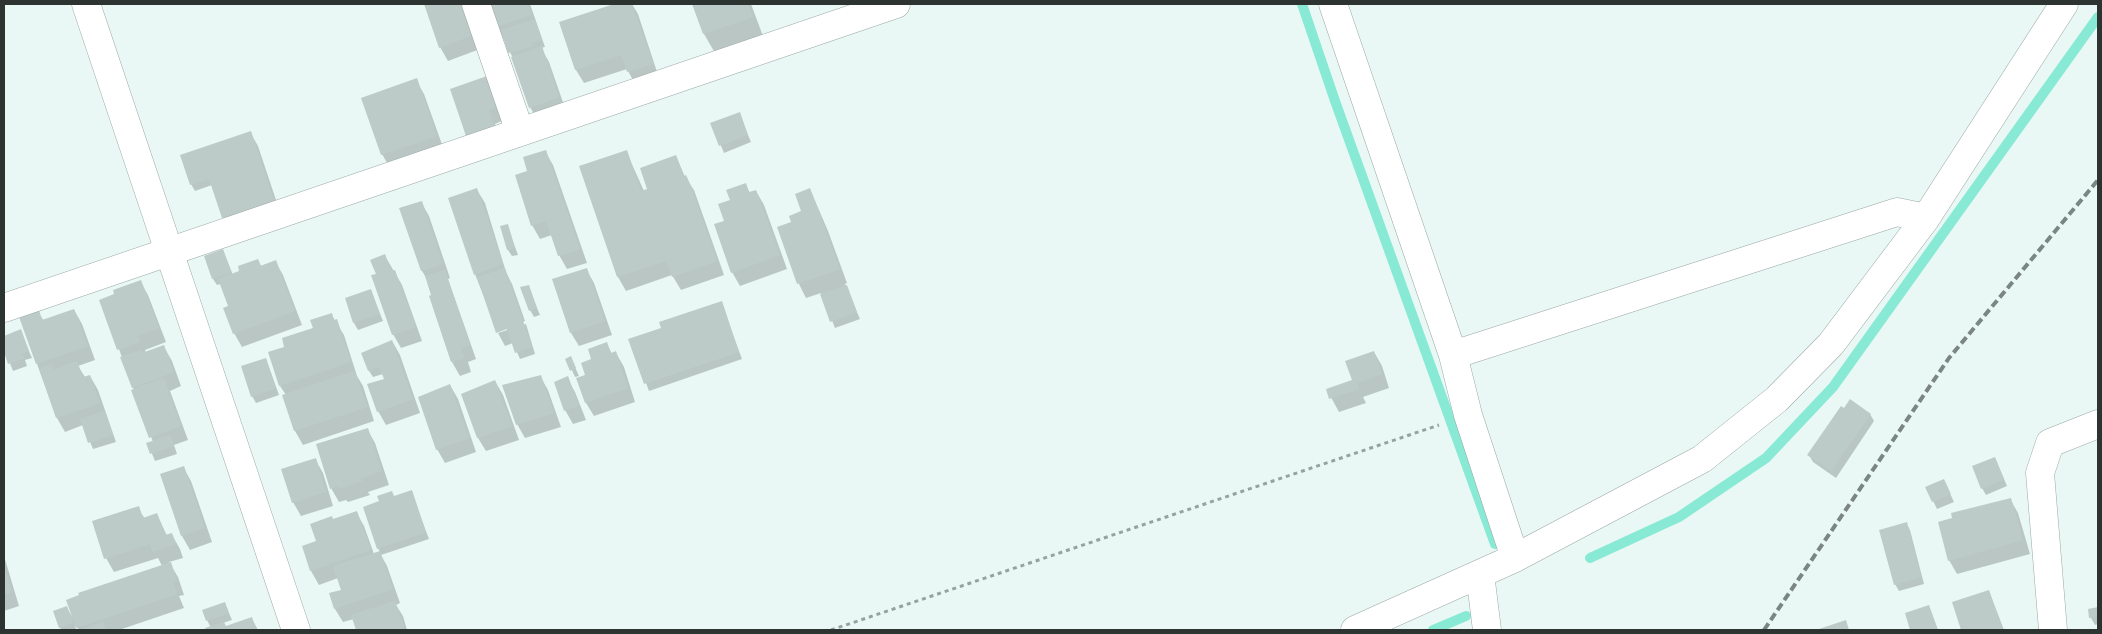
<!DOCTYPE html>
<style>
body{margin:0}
#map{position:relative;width:2102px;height:634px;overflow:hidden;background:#e9f8f4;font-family:"Noto Sans",sans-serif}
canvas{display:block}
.frame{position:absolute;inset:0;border:5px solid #2d3331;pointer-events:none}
</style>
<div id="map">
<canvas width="2102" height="634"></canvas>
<div class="frame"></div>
</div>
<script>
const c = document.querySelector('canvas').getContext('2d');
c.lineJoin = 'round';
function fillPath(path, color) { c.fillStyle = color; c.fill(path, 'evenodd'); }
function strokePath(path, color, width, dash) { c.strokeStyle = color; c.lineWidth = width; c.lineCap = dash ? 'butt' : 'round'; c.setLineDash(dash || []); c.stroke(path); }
const shadow = new Path2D(`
 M425,4H463L480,49L448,61L440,47Z
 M489,4H530L545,47L541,48L549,62L566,111L538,121L530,107L513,58L497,26Z
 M618,4H632L638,14L659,78L636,86L627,69L584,83L576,70L560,23Z
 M693,4H751L763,36L715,53L704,34Z
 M486,78L504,120L495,124L501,140L476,149L468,135Z
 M416,80L424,94L444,150L390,168L382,154Z
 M739,114L751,142L724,153L712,124Z
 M250,132L258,146L281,215L231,231L223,217L212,185L195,191L191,184Z
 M545,151L553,165L587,263L567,269L559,255L552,235L540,239L532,225L529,172Z
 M626,151L644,191L649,190L676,156L685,177L694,190L724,275L681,290L672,275L626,291L618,277L587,187Z
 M745,184L750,193L756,191L764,205L787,269L740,286L732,272L726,221L732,200Z
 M810,189L828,231L847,283L845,284L860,319L835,328L821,293L806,298L799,284L779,228L793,223L803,212Z
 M477,190L485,203L506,272L512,284L525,321L498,331V333L475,274Z
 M421,202L429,216L450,278L448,279L476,359L468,362L471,372L460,376L452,362L431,296H432L428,281L422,271L401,209Z
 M507,225L518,255L512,256L508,250Z
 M223,250L233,275L275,261L283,275L302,325L242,347L234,333L230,307L221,284L217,285L213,279Z
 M385,256L402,285L422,341L401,348L393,334Z
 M586,269L594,283L612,335L579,346L571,333Z
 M140,281L148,295L166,342L145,350L146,353L164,347L172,361L181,386L170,391L188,440L174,445L177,454L155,461L148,444L153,442L101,300L116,295Z
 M528,286L540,315L534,317L530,310Z
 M371,291L383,321L358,330L354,323Z
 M721,303L742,359L649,391L630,339L662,329Z
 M74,310L82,324L95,360L78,366L85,377L90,376L98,390L116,442L93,449L83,425L65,432L57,418L20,318L38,312L44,321Z
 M331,314L344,335L357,376L363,386L374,421L303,445L295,431L284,396L286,395L280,386L314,329Z
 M526,324L535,354L520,359L513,343L505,346L498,333Z
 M20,331L32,358L25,360L27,366L13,371L4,348V337Z
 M392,341L400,355L420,413L386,425L378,411L385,379L383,374L373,377L369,371L377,356L374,348Z
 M607,344L612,354L616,353L624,367L635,402L594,416L586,403L593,360Z
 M1374,352L1382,366L1389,388L1363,397L1366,403L1339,412L1327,390L1354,381Z
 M266,359L279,395L256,403L252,396Z
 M567,359L574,365L579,376L575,377Z
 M540,376L548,390L561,427L525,438L517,424Z
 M567,378L575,392L586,420L573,424L565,410Z
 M495,381L503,395L519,440L486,451L478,438Z
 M450,385L458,399L476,452L445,463L437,449Z
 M1870,414L1874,421L1836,478L1813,462L1809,455Z
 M367,429L375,443L389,485L368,492L370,495L348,502L346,500L339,502L331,488Z
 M1995,458L2007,486L1986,495L1982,488Z
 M315,459L323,473L333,506L301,516L293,502Z
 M183,467L191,481L212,542L190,550L182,536L161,474Z
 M1947,487L1954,502L1937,509L1927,488Z
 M411,492L429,539L381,555L387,566L400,603L396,605L403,616L407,630H358L354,619L343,622L335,609L330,594L342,591L338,578L319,585L311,571L303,547L318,542L334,520L356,512L364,526L374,554L380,552L378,548L395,497Z
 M2010,499L2018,513L2030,554L1957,574L1949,560Z
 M138,508L145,519L157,514L167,536L172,535L180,549L183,558L169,562L178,577L184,595L179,596L184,608L119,630H79L75,624L76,630H61L55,612L67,608L73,618L162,566L158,558L114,572L106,558Z
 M1906,523L1910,530L1924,584L1899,591L1895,584Z
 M4,556L19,606L4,611Z
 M1989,591L2004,630H1962L1953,603Z
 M225,604L232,620L223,623L226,627L252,619L258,630H207L211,628L207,620Z
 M1929,607L1938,630H1912L1906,614Z
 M2098,608V624L2095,625L2091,618L2089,610Z`);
const stream = new Path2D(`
 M1302,4L1335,101L1495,544
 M1590,558L1679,517L1766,458L1833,387L2098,17
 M1433,630L1466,616`);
const building = new Path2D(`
 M424,4H462L473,35L439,48Z
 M488,4H528L532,15L496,27Z
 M614,4H632L653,64L627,72L621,55L575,70L559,22Z
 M692,4H748L753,17L703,34Z
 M535,19L542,40L532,43L533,46L508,53L501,30Z
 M542,46L559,97L529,108L511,57Z
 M487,76L497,106L489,110L494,126L466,136L450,89Z
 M417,78L437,136L381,155L361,98Z
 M740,112L748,135L719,146L710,123Z
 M251,131L274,201L222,218L209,179L190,185L180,155Z
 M546,150L580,249L558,256L546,221L531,226L515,175L527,171L523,157Z
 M627,150L641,191L647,189L640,168L676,155L684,176L686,175L691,186L717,261L672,277L666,261L617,277L579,166Z
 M746,183L749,192L756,190L780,255L731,273L714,224L724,221L718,204L730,200L726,190Z
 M477,188L503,264L474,275L448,198Z
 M810,188L840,269L797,284L777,227L791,222L789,216L801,211L795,194Z
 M422,201L443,264L421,271L399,208Z
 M508,224L515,248L507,250L500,226Z
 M223,249L231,272L212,279L204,256Z
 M385,254L391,271L395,270L416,327L392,335L371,275L376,274L370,260Z
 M258,259L261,266L276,260L295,311L233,334L223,308L228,306L218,279L239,271L238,266Z
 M505,268L532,347L515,353L507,329L496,333L477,277Z
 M587,268L605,321L570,333L552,279Z
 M445,270L470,345L461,348L464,358L451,362L429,296L431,295L425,276Z
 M141,280L159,328L138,336L140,342L117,350L99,300L114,294L113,290Z
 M529,285L537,308L529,311L520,287Z
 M847,285L857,312L830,322L820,294Z
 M371,289L380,314L353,323L345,298Z
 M722,301L739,352L644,384L628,339L661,328L659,322Z
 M74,309L88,346L36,364L19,317L39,310L42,320Z
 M332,313L334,320L337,319L351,362L279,386L268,352L284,347L282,338L313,328L310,320Z
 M21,329L29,351L22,353L24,358L8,364L4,352V336Z
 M392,340L413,399L377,412L367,384L384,379L376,359L379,367L368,371L361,353Z
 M607,342L611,353L616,351L628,388L585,403L576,378L585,375L581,363L591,359L588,349Z
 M164,345L174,372L132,388L120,357L141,350L142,353Z
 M1374,351L1382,374L1357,383L1359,389L1329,399L1326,389L1352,380L1345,361Z
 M571,356L576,368L570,371L565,359Z
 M266,358L276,388L251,397L241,366Z
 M77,361L83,377L90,375L100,403L56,418L39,369L52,364L54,370Z
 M355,371L367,407L294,431L282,395Z
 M541,375L554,413L516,425L502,385Z
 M568,376L579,406L564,411L554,382Z
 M164,378L181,426L149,438L131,390Z
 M495,380L512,426L477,438L461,394Z
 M450,384L469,438L436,450L418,397Z
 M1850,399L1871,414L1831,471L1807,455L1841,406L1844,408Z
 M105,411L113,435L88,443L80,419Z
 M368,428L382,471L361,478L363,481L339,489L338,486L330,489L316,444Z
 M170,435L174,446L150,454L146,443Z
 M1995,457L2004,479L1981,489L1972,466Z
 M316,458L326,492L292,503L281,469Z
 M184,466L205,528L181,536L160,474Z
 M1944,479L1951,494L1932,502L1925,487Z
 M412,490L426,532L377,549L363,507L379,501L377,496L392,491L394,496Z
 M2011,498L2023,540L1948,561L1938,522L1952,518L1951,513Z
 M139,506L143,518L157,513L165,535L172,533L176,544L153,552L150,544L104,559L92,521Z
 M357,511L371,550L310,571L302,546L316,541L310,524L332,516L333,519Z
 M1907,522L1921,577L1894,585L1879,530Z
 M380,551L393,589L334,609L329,593L341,590L333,566Z
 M171,562L177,581L173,582L177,594L76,628L66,600L79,595L78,593Z
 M4,566L12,592L4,595Z
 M1989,590L2003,630H1961L1952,602Z
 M395,601L405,630H356L351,615Z
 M225,602L229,613L206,621L202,610Z
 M1929,605L1938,630H1910L1905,613Z
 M67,606L73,623L59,628L53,611Z
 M2098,607V617L2089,618L2088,609Z
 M252,617L256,630H206L205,628L224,622L226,626Z
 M1846,620L1849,630H1816Z
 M103,622L106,630H81Z`);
const path = new Path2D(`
 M831,630L1439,425`);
const minor = new Path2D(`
 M476,4L520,132
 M1333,4L1453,355L1468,415L1515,558
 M4,308L896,4
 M1453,355L1897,212L1926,218
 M1480,574L1487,630
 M1355,630L1515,558L1702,459L1777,399L1831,344L1926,218L2064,4
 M2053,630L2040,473L2050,443L2098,424`);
const tertiary = new Path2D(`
 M86,4L296,630`);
const rail = new Path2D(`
 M1764,630L1949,358L2098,180`);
fillPath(shadow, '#0003');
strokePath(stream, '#88ead5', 10);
fillPath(building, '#bccbc7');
strokePath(minor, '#9aa8a5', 29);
strokePath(tertiary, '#9aa8a5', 29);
strokePath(path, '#97a29f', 3, [4, 4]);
strokePath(minor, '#fff', 28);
strokePath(tertiary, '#fff', 28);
strokePath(rail, '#7b8582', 4, [8, 4]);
</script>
